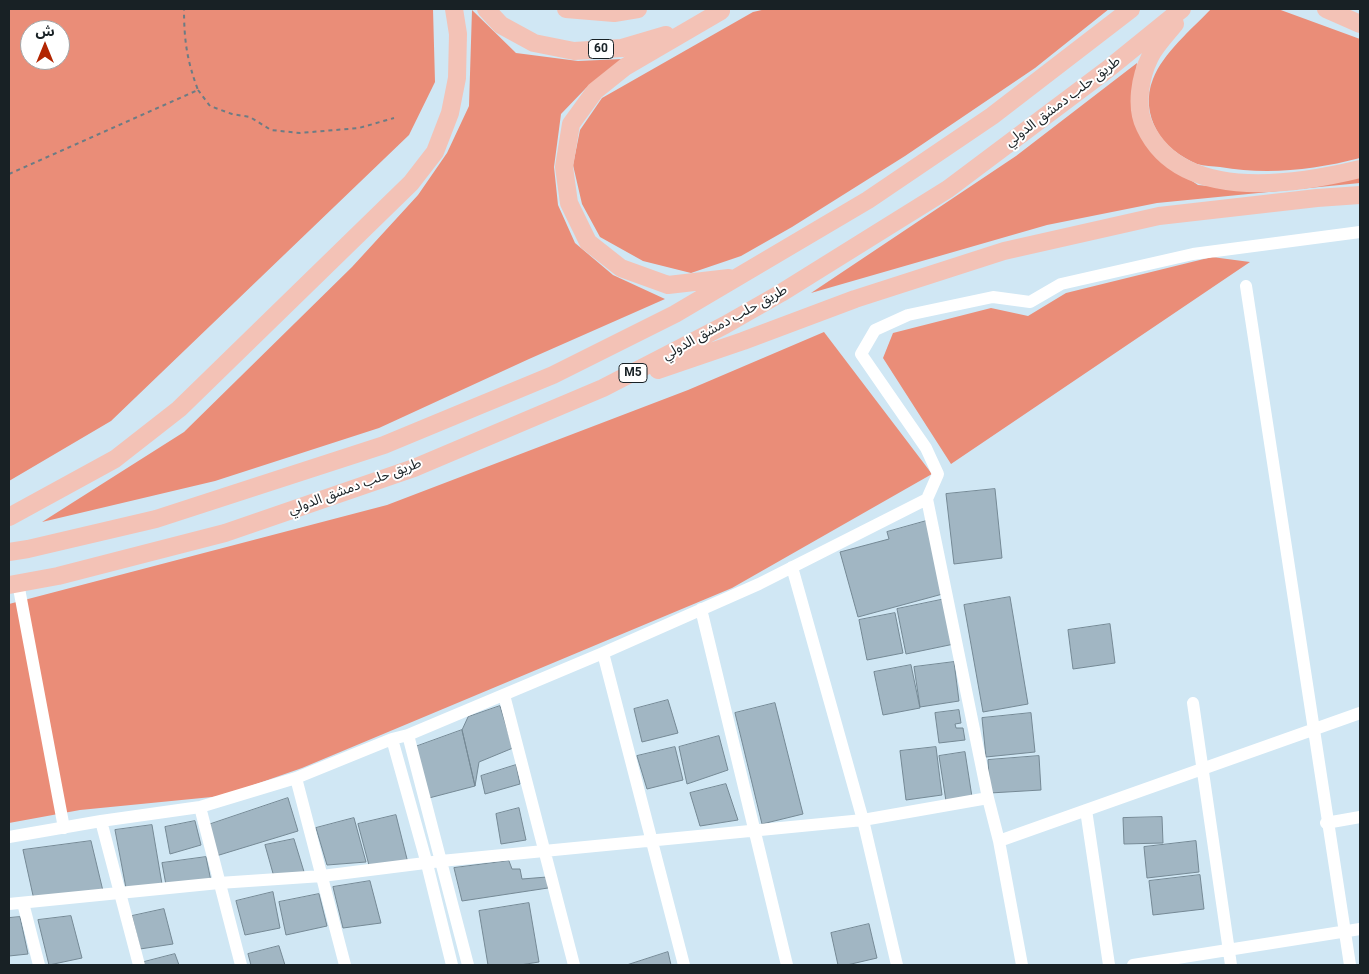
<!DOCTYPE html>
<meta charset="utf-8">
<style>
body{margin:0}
#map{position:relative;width:1369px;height:974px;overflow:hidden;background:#d0e7f4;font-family:Roboto,"Noto Sans Arabic",sans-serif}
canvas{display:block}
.frame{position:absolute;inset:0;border:10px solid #182125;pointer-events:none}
.north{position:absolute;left:20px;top:20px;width:50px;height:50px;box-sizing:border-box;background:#fff;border:1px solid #a3a6a8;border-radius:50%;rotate:0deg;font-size:14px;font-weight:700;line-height:20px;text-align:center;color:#182125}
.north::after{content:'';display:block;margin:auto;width:18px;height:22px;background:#b22602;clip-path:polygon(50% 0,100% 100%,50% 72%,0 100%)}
</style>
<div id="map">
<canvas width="1369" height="974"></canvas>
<div class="frame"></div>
<div class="north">ش</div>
</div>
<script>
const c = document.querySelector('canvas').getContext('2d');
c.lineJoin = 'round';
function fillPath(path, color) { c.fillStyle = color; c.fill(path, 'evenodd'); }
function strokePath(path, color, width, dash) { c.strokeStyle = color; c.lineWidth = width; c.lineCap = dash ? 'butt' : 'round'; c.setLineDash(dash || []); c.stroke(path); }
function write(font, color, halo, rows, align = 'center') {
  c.font = font + ' Roboto,"Noto Sans Arabic",sans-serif'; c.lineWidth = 4; c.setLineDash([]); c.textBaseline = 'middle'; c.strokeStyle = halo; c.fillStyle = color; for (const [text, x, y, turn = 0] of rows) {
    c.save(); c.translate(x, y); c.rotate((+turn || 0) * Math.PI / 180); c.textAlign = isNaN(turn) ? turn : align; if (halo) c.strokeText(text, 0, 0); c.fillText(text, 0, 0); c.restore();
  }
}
const forest = new Path2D(`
 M9,9H433L435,82L409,135L111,421L9,481ZM30,30H60V60H30Z
 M766,9H1109L1035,68L905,156L792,227L741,256L691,273L643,261L600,237L582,204L573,165L580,130L602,98L753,12Z
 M1211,9H1278L1360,39V158C1314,170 1267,175 1220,167C1213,166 1204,166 1197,164C1181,157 1165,146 1157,131C1148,115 1146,96 1153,79C1163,53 1192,29 1211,9Z
 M472,10L516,53L578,61L622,59L586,88L561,114L554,167L558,205L575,243L613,275L665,299L529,359L379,428L215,481L42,522L184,432L352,267L418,195L447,153L469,106Z
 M1137,63L1133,95L1157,158L1198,185L1249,190L1360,177V183L1157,203L1047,225L811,293L1016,156Z
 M1212,257L1250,262L951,464L883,358L893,333L991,308L1028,316L1066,293Z
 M824,332L932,474L732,588L302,768L222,796L80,810L9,823V604L387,505L688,390Z`);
const building = new Path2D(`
 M995,489L1002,558L954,564L946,494Z
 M930,520L950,592L858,617L840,552L889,539L887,532Z
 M1010,597L1028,704L983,712L964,605Z
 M950,598L959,643L906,654L897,609Z
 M895,613L903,653L867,660L859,620Z
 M1110,624L1115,663L1073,669L1068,630Z
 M954,662L959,701L920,707L914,667Z
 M911,665L920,708L883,715L874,672Z
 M668,700L678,733L642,742L634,709Z
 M775,703L803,814L762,824L735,713Z
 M500,706L513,748L479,762L475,786L462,730L468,717Z
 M959,710L961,723L955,724L956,728H963L965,740L939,743L935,713Z
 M1031,713L1035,752L986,757L982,718Z
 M462,730L475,786L429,798L415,747Z
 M719,736L728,770L687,784L679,747Z
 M675,747L683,780L647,789L637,756Z
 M936,747L942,795L906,800L900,751Z
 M965,752L972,797L946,801L939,756Z
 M1039,756L1041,790L990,793L988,760Z
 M516,765L520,784L485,794L481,776Z
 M726,784L738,820L700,826L690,793Z
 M288,798L298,831L216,856L208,825Z
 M519,808L526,840L501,844L496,814Z
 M396,815L408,863L370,869L358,824Z
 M1162,817L1163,843L1124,844L1123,818Z
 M354,818L366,862L327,865L316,828Z
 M195,821L201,845L170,854L165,827Z
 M152,825L162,884L126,888L115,830Z
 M294,839L305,875L274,877L265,845Z
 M91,841L103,891L34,900L23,850Z
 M1196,841L1199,872L1147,878L1144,847Z
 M206,857L211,881L166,885L162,863Z
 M509,861L512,869H520L522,879L547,877L548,888L462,901L454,868Z
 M1200,875L1204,909L1153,915L1149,881Z
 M370,881L381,923L343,928L333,887Z
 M273,892L280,928L245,935L236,901Z
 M319,894L327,926L286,935L279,902Z
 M529,903L539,962L520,965H488L479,911Z
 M164,909L173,944L140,949L132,916Z
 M71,916L82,958L49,965L38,920Z
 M20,917L28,954L9,956V918Z
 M869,924L877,958L847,965H838L831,933Z
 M279,946L285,965H251L248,954Z
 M668,952L671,965H627Z
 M175,954L179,965H145L144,962Z`);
const path = new Path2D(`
 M198,90L210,106L232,114L250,117L271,130L300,133L359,128L394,118
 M9,174L198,90C187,61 184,40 184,9`);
const minor = new Path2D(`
 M1246,286L1350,965
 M927,499L988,798
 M792,567L863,820L897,965
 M18,583L64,828
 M701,609L787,965
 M603,653L684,965
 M504,695L574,965
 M1193,703L1231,965
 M408,735L468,965
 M392,739L427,864L452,965
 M296,778L345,965
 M200,807L241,965
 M1086,810L1109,965
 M101,821L139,965
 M1326,823L1360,817
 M9,837L101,821L200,807L296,778L392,739L408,735L603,653L759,584L927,499L938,474L926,448L861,354L875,330L908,315L993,297L1030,302L1061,284L1193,254L1360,232
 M999,841L1022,965
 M23,903L39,965
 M9,904L219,883L322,876L441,861L863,820L988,798L999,841L1360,713
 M1133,965L1360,929`);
const highway = new Path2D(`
 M486,9L501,25L534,43L574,51L622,48L666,35
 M566,9L614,13L638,9
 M1326,9L1360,24
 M721,11L625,67L595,91L571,124L564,167L569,203L588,242L621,268L668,285L729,278
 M1175,24C1167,34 1156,45 1150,57C1140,77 1135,107 1145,127C1181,203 1294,185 1360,169
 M658,370L743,341L855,299L1004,251L1159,216L1317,198L1360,195
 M9,517L115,459L179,409L411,183L435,152L450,113L457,78L458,34L454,9
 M9,552L28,549L156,519L384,445L553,375L675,314L868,200L992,116L1131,9
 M9,585L58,576L225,533L414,468L603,388L725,325L781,293L948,189L1108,69L1182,9`);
const shields = [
 [601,49,25],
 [633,373,28]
];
const shieldNames = [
 ["60",601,49],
 ["M5",633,373]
];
const streetNames = [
 ["طريق حلب دمشق الدولي",1063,102,-37],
 ["طريق حلب دمشق الدولي",725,323,-29],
 ["طريق حلب دمشق الدولي",355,487,-20]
];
fillPath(forest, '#ea8d78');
fillPath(building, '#a1b6c3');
strokePath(building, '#758995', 1);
strokePath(path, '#6c7c84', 2, [4, 4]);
strokePath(minor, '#fff', 12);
strokePath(highway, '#f3c2b6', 18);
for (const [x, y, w] of shields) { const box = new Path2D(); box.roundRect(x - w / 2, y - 9.5, w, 19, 4); c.fillStyle = '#fff'; c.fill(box); strokePath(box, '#182125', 1); }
write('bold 12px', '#182125', null, shieldNames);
write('14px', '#182125', '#fff', streetNames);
</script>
